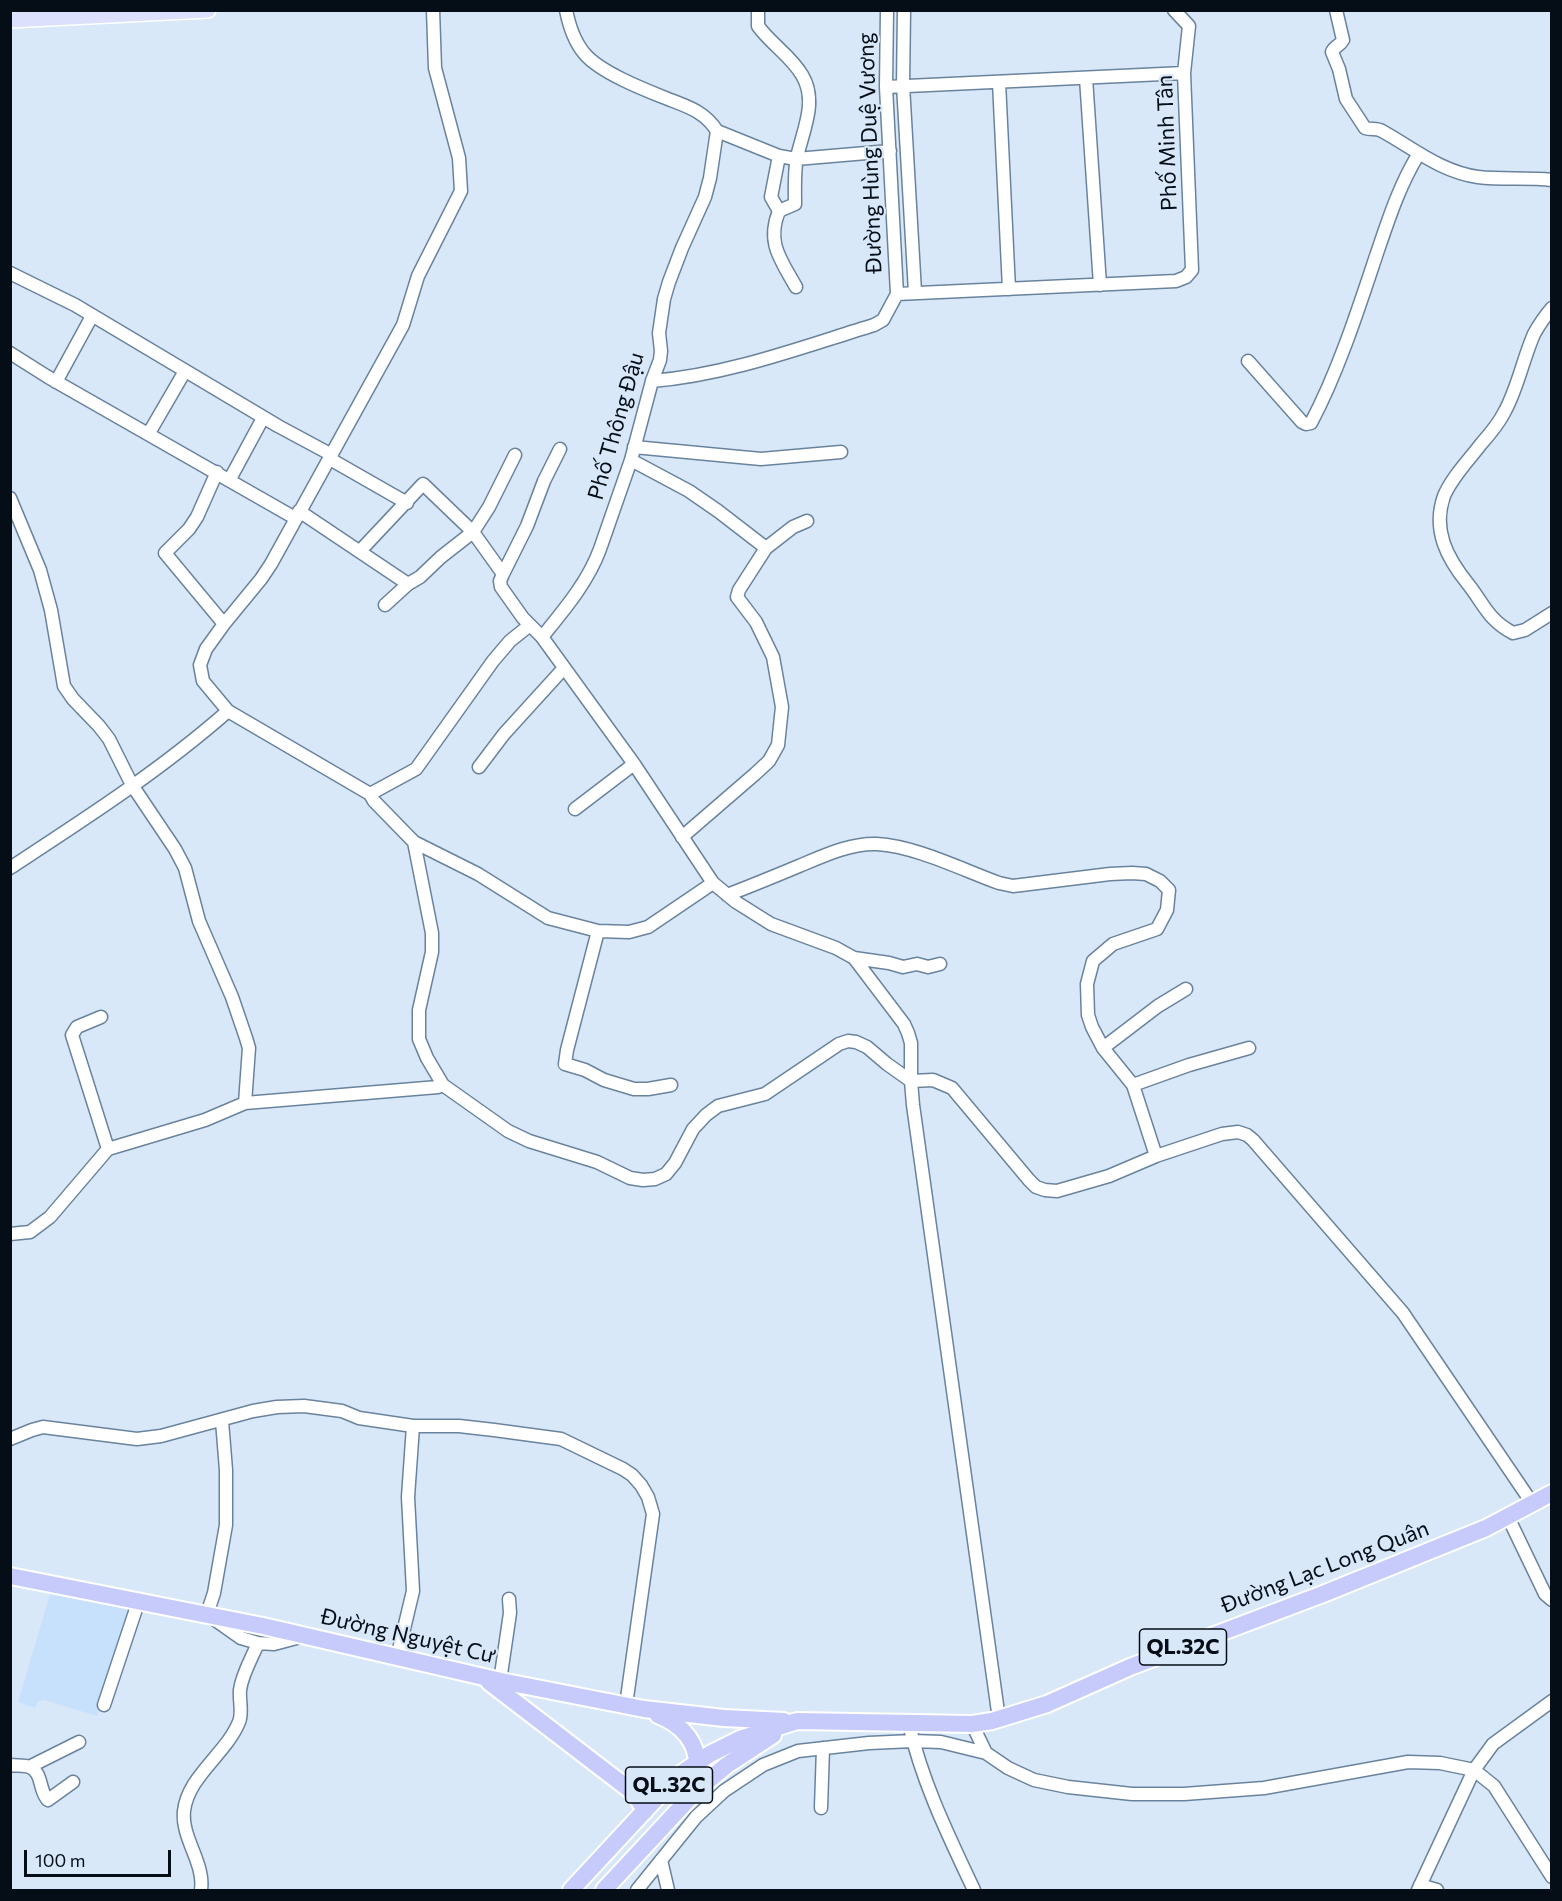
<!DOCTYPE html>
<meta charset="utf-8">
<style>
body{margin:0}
#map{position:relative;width:1562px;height:1901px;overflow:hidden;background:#d8e8f9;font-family:Commissioner,sans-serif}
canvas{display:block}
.frame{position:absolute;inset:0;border:12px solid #050d16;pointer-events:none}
.scale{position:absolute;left:24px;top:1850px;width:147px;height:27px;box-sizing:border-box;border:3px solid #050d16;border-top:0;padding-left:8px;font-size:18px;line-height:21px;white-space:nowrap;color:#050d16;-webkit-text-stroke:4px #d8e8f9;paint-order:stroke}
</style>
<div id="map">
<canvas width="1562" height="1901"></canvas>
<div class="frame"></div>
<div class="scale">100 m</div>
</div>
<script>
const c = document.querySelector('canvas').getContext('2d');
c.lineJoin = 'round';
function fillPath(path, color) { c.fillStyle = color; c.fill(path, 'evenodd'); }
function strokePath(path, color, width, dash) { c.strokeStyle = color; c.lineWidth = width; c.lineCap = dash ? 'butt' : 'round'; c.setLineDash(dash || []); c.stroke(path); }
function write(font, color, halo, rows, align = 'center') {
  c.font = font + ' Commissioner,sans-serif'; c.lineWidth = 4.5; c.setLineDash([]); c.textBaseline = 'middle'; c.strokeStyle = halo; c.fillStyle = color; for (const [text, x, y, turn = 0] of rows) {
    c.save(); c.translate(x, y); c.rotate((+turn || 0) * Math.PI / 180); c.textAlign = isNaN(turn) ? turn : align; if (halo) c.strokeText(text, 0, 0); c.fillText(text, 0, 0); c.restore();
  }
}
const built = new Path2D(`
 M53,1584L130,1606L97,1716L43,1700L37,1702L35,1708L18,1702Z`);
const minor = new Path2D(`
 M433,10L435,68L459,158L461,191L418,276L403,325L271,564L261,579L224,624L206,649L200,665L203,681L228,711L370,794L374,801L414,842L478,874L548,918L598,931L629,932L648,927L713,883
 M758,10V26C771,44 791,56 802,75C818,101 803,130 797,157C794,172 795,189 795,204L779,211C766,243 781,260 796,287
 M887,10L886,87L897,294
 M904,10L903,85L915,292
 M1336,10L1343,40C1340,46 1334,46 1332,52L1339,69L1346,99L1365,128C1371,130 1377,128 1382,131C1413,148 1441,172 1478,177C1502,180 1527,177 1552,180
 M1086,78L1100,285
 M999,82L1009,289
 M886,87L1184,73
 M717,131L779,156L796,159L890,151
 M779,211L771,197L779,156
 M10,273L75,305L278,426L332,455
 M897,294L1176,281L1186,277L1192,270L1184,73L1189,26L1174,10
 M1552,308C1545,316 1539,325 1534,334C1523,359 1518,387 1505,411C1499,423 1490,434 1481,444C1469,460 1452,477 1444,496C1432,530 1447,558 1468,584C1484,604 1488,620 1513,633L1525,630L1552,613
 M10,353L48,377L295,518
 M1248,361L1302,422L1306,424L1311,423C1338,372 1358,310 1376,256C1388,221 1399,186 1418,155
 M652,381C728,375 802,347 874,325L883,320L897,294
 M56,382L92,316
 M149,433L185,371
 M634,447L761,459L841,452
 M560,449L544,481L527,526L503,574L500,581L501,587L523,618L542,637L634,764L713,883L736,902L771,924L836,948L854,958L904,1024L908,1033L911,1043V1081L913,1105L999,1719
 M330,459L407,503
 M631,460L689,491L718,511L766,548
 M217,472L197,517L189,529L165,553L224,624
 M230,479L263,418
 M10,498L40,570L51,610L64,686L73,699L99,726L109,739L132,785L175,849L185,868L199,921L232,997L246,1038L249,1048L245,1103
 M299,511L408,584
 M360,551L423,484L473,532L503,574
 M385,605L408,584L420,577L441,557L473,532L489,507L515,455
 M542,637C564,610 588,582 600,549L631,460L652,381L660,360L661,351L659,333L664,299L669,282L682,248L705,197L710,178L717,131C705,112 689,107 668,99C645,90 599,72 584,53C574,41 569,25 566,10
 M479,767L504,734L564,668
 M370,794L416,769L493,661L510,641L530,625
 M575,809L634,764
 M682,837L755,774L769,761L778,745L782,707L773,657L756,622L737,597L739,590L766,548L793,527L807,521
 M414,842L432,933V952L419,1010V1039L427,1058L443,1085L508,1131L529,1141L597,1162L630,1178L643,1180L655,1179L666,1174L675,1163L693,1129L706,1115L718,1106L765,1094L839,1044L848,1041L856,1042L867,1047L887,1064L911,1081L933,1080L952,1088L1029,1180L1036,1187L1045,1190L1057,1191L1109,1176L1156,1156L1222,1134L1238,1132L1247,1135L1253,1140L1403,1313L1532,1503
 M10,868C85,819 161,770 228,711
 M727,895C751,886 775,876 799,866C823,856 850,843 877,844C915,846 963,870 999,883L1013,886L1110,874L1132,873L1146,874L1160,881L1169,890L1167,910L1157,929L1113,944L1093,961L1087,984L1088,1015L1092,1027L1103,1048L1133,1085L1156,1156
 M598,931L567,1050L565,1064L585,1070L604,1080L634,1089H648L671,1085
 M854,958L889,963L903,967L917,964L928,967L940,964
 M101,1017L77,1027L72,1035L108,1149
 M1103,1048L1158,1006L1186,989
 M1133,1085L1189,1065L1249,1048
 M10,1234L30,1232L50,1217L108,1149L205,1120L245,1103L438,1087L443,1085
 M10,1439L32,1430L43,1427L137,1439L161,1436L253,1411L277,1407L304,1406L342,1411L359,1418L413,1426H459L494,1430L561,1439L623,1469L632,1475L641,1485L648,1497L653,1514L626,1705
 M1508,1517L1545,1594L1552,1600
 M258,1643L274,1644L304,1636
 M397,1658L413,1591L408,1497L413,1426
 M499,1688L510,1613L509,1599
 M104,1705L139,1600
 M909,1724C922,1782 949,1837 974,1890
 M972,1724L986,1753
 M10,1765C16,1766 25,1765 30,1767C43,1773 39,1792 48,1800L73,1782
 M29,1767L79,1742
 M821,1808L823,1748
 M661,1860L668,1890
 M1420,1885L1437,1890
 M201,1890C205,1863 181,1838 184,1811C188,1776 226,1754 239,1722C243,1713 239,1700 240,1690C242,1674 252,1658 258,1643L241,1638L207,1614L214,1593L226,1525V1470L222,1421
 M637,1890L696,1817L724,1791L763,1765L798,1751L869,1743L913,1741L941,1742L986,1753L1008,1768L1034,1780L1068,1787L1132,1794H1184L1264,1788L1408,1762L1440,1763L1474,1770L1493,1744L1552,1701
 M1418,1890L1474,1770L1494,1786L1552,1877`);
const major = new Path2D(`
 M10,20L208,10`);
const highway = new Path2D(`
 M10,1576L263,1626L501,1681L644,1709L724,1718L784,1721
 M489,1682L630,1790L638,1799L645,1811
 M658,1715C683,1725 700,1744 697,1773
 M571,1890L676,1777L710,1754L740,1739L797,1721L972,1724L992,1721L1047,1704L1130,1667L1323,1594L1486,1528L1552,1493
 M604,1890L697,1790L727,1765L773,1735`);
const shields = [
 [1183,1647,87],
 [669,1785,87]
];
const shieldNames = [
 ["QL.32C",1183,1647],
 ["QL.32C",669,1785]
];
const streetNames = [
 ["Phố Minh Tân",1167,143,-92],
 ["Đường Hùng Duệ Vương",870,153,-92],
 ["Phố Thông Đậu",616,426,-74],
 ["Đường Lạc Long Quân",1325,1567,-21],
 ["Đường Nguyệt Cư",408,1636,13]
];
fillPath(built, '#c7e1fc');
strokePath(minor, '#6a839d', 15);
strokePath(major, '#fff', 18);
strokePath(highway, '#fff', 20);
strokePath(minor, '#fff', 12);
strokePath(major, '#dde0fd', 15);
strokePath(highway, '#c7cbfc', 16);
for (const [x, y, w] of shields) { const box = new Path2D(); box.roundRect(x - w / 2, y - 18, w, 36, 4.5); c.fillStyle = '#d8e8f9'; c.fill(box); strokePath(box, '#050d16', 1.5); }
write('bold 21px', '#050d16', null, shieldNames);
write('22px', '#050d16', '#d8e8f9', streetNames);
</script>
